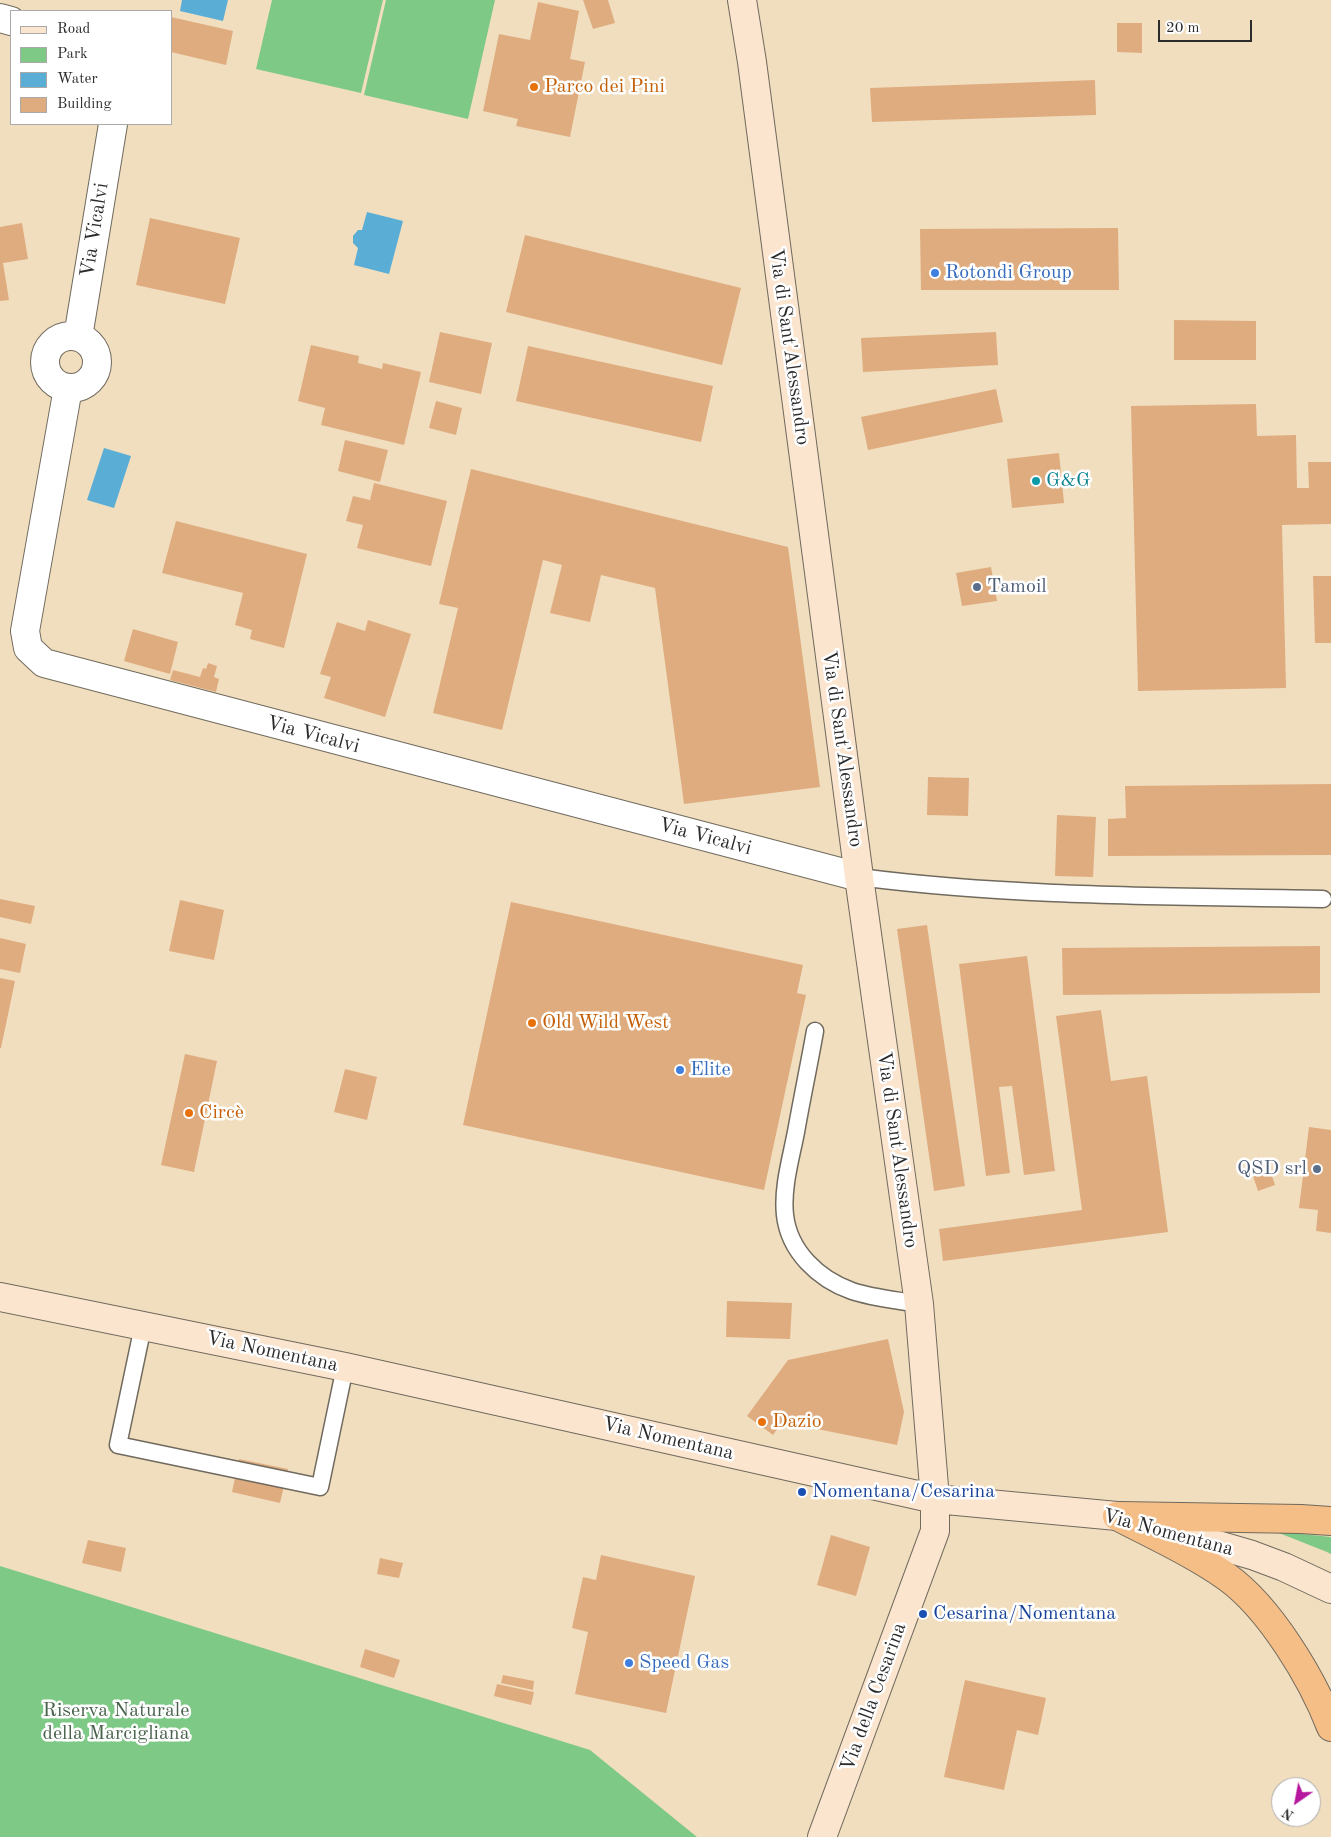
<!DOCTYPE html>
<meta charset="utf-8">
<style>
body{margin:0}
#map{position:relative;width:1331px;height:1837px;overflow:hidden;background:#f1debe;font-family:"Old Standard TT",serif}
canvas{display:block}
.legend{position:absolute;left:10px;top:10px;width:162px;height:115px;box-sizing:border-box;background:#fff;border:1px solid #aaa;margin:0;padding:6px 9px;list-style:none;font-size:15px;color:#2b2b2b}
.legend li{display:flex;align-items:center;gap:10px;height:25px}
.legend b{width:25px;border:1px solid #aaa}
.north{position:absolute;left:1271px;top:1777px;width:50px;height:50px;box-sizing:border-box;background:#fff;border:1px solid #aaa;border-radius:50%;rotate:213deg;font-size:14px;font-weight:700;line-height:20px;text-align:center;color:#2b2b2b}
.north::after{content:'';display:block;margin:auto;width:18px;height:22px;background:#b5179e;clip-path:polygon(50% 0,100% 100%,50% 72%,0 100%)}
.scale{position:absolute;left:1158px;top:20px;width:94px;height:22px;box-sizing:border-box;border:2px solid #2b2b2b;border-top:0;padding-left:6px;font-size:15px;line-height:18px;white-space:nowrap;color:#2b2b2b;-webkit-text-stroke:4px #fff;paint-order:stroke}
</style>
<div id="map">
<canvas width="1331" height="1837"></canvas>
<ul class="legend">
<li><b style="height:6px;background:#fbe5cf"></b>Road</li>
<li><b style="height:14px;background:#7ec986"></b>Park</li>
<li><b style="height:14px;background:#5aadd5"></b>Water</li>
<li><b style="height:14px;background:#dfac80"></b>Building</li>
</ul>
<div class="north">N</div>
<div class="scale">20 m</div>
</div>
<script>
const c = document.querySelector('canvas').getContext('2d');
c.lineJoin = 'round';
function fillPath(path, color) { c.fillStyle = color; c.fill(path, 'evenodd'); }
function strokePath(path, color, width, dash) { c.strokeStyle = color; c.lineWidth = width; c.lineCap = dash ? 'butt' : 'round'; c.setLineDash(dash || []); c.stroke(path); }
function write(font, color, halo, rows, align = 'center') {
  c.font = font + ' "Old Standard TT",serif'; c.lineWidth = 5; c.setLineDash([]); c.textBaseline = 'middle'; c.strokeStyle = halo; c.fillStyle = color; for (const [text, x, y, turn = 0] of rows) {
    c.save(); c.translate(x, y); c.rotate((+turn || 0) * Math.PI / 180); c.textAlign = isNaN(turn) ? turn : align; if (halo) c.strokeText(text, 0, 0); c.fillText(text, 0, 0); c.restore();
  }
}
const green = new Path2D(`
 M272,0H383L361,93L256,69Z
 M386,0H495L468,119L364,95Z
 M1274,1531L1331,1537V1554L1327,1552Z
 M0,1566L590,1750L697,1837H0Z`);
const water = new Path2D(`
 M182,0H228L223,21L180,11Z
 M367,212L403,221L389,274L354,265L358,248L353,243V236L358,230H362Z
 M104,448L131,456L114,508L87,500Z`);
const building = new Path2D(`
 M583,0H608L615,23L593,29Z
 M538,2L579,11L570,59L585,62L570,137L516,126L518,119L483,111L499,34L530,40Z
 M171,17L233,31L226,65L171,52Z
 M1117,23H1142V53L1117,52Z
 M1095,80L1096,115L872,122L870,88Z
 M150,218L240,238L225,304L136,285Z
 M22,223L28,259L3,263L9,300L0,301V227Z
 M1118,228L1119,290H921L920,229Z
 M525,235L741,288L722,365L506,312Z
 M1174,320L1256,321V360H1174Z
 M440,332L492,343L481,394L429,382Z
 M996,332L998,365L863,372L861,338Z
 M311,345L359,356L358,363L382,369L383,363L421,372L404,445L321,425L325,408L298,401Z
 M528,346L713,386L701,442L516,401Z
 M996,389L1003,422L868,450L861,417Z
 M436,401L462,408L456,435L429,428Z
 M1256,404L1257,436L1296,435L1297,488H1309L1308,462H1331V524L1282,525L1286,688L1138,691L1131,406Z
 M345,440L388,450L380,482L338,471Z
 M1059,453L1064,503L1012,508L1007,459Z
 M471,469L788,547L820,787L684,804L655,588L601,575L590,622L550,613L562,565L543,560L502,730L433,713L458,608L439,604Z
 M374,483L447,501L431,566L357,548L363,525L346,521L353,496L370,500Z
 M176,521L307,554L284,648L250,639L252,630L235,625L243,593L162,573Z
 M991,567L997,601L962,606L956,573Z
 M1313,576H1331V643H1315Z
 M368,620L411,634L385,717L324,698L331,677L320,674L337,622L365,631Z
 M133,629L178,642L170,674L124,661Z
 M208,663L217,666L214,677L219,679L216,692L170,680L173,670L200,677L203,668L206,669Z
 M928,777L969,778L968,816L927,815Z
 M1331,784V855L1108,856V819L1126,818L1125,786Z
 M1057,815L1096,817L1093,877L1055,876Z
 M0,899L35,906L31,924L0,917Z
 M180,900L224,910L214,960L169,951Z
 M511,902L803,965L797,993L806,995L764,1190L463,1125Z
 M927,925L965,1186L934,1191L897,929Z
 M0,938L26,944L20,973L0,969Z
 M1320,946V993L1063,995L1062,948Z
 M1027,956L1055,1171L1024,1175L1012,1086L999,1087L1010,1173L986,1176L959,964Z
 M0,978L15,981L1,1048H0Z
 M1101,1010L1111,1081L1147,1076L1168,1232L943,1261L939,1229L1082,1210L1056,1016Z
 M185,1054L217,1061L194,1172L161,1165Z
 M345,1069L377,1077L367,1120L334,1112Z
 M1309,1127L1331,1130V1233L1316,1231L1318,1210L1299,1208Z
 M1268,1164L1275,1185L1258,1191L1251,1170Z
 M727,1301L792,1303L790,1339L726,1337Z
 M888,1339L904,1412L897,1445L782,1422L773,1435L747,1416L788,1360Z
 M239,1459L288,1469L280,1503L232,1492Z
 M831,1535L870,1547L856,1596L817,1585Z
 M88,1540L126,1548L121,1572L82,1563Z
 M601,1555L695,1576L666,1713L575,1694L588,1632L572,1628L583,1577L596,1580Z
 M380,1558L403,1563L399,1578L377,1574Z
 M365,1649L400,1660L394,1678L360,1667Z
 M503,1675L534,1681L533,1690L501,1683Z
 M965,1680L1046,1698L1038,1735L1017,1730L1004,1790L944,1777Z
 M497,1684L534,1692L531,1705L494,1696Z`);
const lane = new Path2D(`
 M859,877C1013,897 1169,896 1323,899
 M815,1031C809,1065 802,1098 796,1132C791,1158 782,1188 785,1215C789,1251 818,1279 852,1291C873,1298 897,1300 919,1304
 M143,1326L118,1445L320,1487L345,1367`);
const street = new Path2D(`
 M0,18L11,21
 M45 362a26 26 0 1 1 52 0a26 26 0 1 1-52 0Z
 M78,337L113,124
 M68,388L25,631L28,648L44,663L859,877`);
const secondary = new Path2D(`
 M742,0L752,62L859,877L919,1304L935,1499V1531L822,1837
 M0,1297L345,1367L935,1499L1117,1516L1252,1555L1284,1567L1331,1589`);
const highway = new Path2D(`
 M1117,1516C1153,1535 1193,1553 1227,1577C1270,1608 1312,1678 1331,1727
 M1120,1516L1301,1519L1331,1521`);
const markers = [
 [534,87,5,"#e8710a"],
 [935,273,5,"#3f7fe0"],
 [1036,481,5,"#0f9aa8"],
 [977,587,5,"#5c6f8a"],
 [532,1023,5,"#e8710a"],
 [680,1070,5,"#3f7fe0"],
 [189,1113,5,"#e8710a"],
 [1317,1169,5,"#5c6f8a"],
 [762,1422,5,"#e8710a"],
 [802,1492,5,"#1a4fb4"],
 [923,1614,5,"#1a4fb4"],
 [629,1663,5,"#3f7fe0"]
];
const foodNames = [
 ["Parco dei Pini",544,87],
 ["Old Wild West",542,1023],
 ["Circè",199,1113],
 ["Dazio",772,1422]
];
const streetNames = [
 ["Via Vicalvi",95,230,-81],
 ["Via di Sant'Alessandro",789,347,82],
 ["Via Vicalvi",313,735,15],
 ["Via di Sant'Alessandro",842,749,82],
 ["Via Vicalvi",705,837,15],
 ["Via di Sant'Alessandro",897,1150,82],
 ["Via Nomentana",272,1352,12],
 ["Via Nomentana",668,1439,13],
 ["Via Nomentana",1168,1533,15],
 ["Via della Cesarina",874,1697,-70]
];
const shopNames = [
 ["Rotondi Group",945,273],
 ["Elite",690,1070],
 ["Speed Gas",639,1663]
];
const cultureNames = [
 ["G&G",1046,481]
];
const serviceNames = [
 ["Tamoil",987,587],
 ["QSD srl",1307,1169,"right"]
];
const transitNames = [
 ["Nomentana/Cesarina",812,1492],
 ["Cesarina/Nomentana",933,1614]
];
const parkNames = [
 ["Riserva Naturale",116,1711],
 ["della Marcigliana",116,1734]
];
fillPath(green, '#7ec986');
fillPath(water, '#5aadd5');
fillPath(building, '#dfac80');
strokePath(lane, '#706a5e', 19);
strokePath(street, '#706a5e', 30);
strokePath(secondary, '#706a5e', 30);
strokePath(highway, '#706a5e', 30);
strokePath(lane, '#fff', 16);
strokePath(street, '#fff', 28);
strokePath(secondary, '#fbe5cf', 28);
strokePath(highway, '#f5be86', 28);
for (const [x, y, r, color] of markers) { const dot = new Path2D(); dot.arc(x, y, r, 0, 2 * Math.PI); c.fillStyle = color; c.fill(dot); strokePath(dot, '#fff', 2); }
write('20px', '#c56008', '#fff', foodNames, 'left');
write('20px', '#2b2b2b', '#fff', streetNames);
write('20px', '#366cbe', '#fff', shopNames, 'left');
write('20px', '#0d838f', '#fff', cultureNames, 'left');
write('20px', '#4e5e75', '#fff', serviceNames, 'left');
write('20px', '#164399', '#fff', transitNames, 'left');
write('20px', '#48624b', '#fff', parkNames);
</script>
